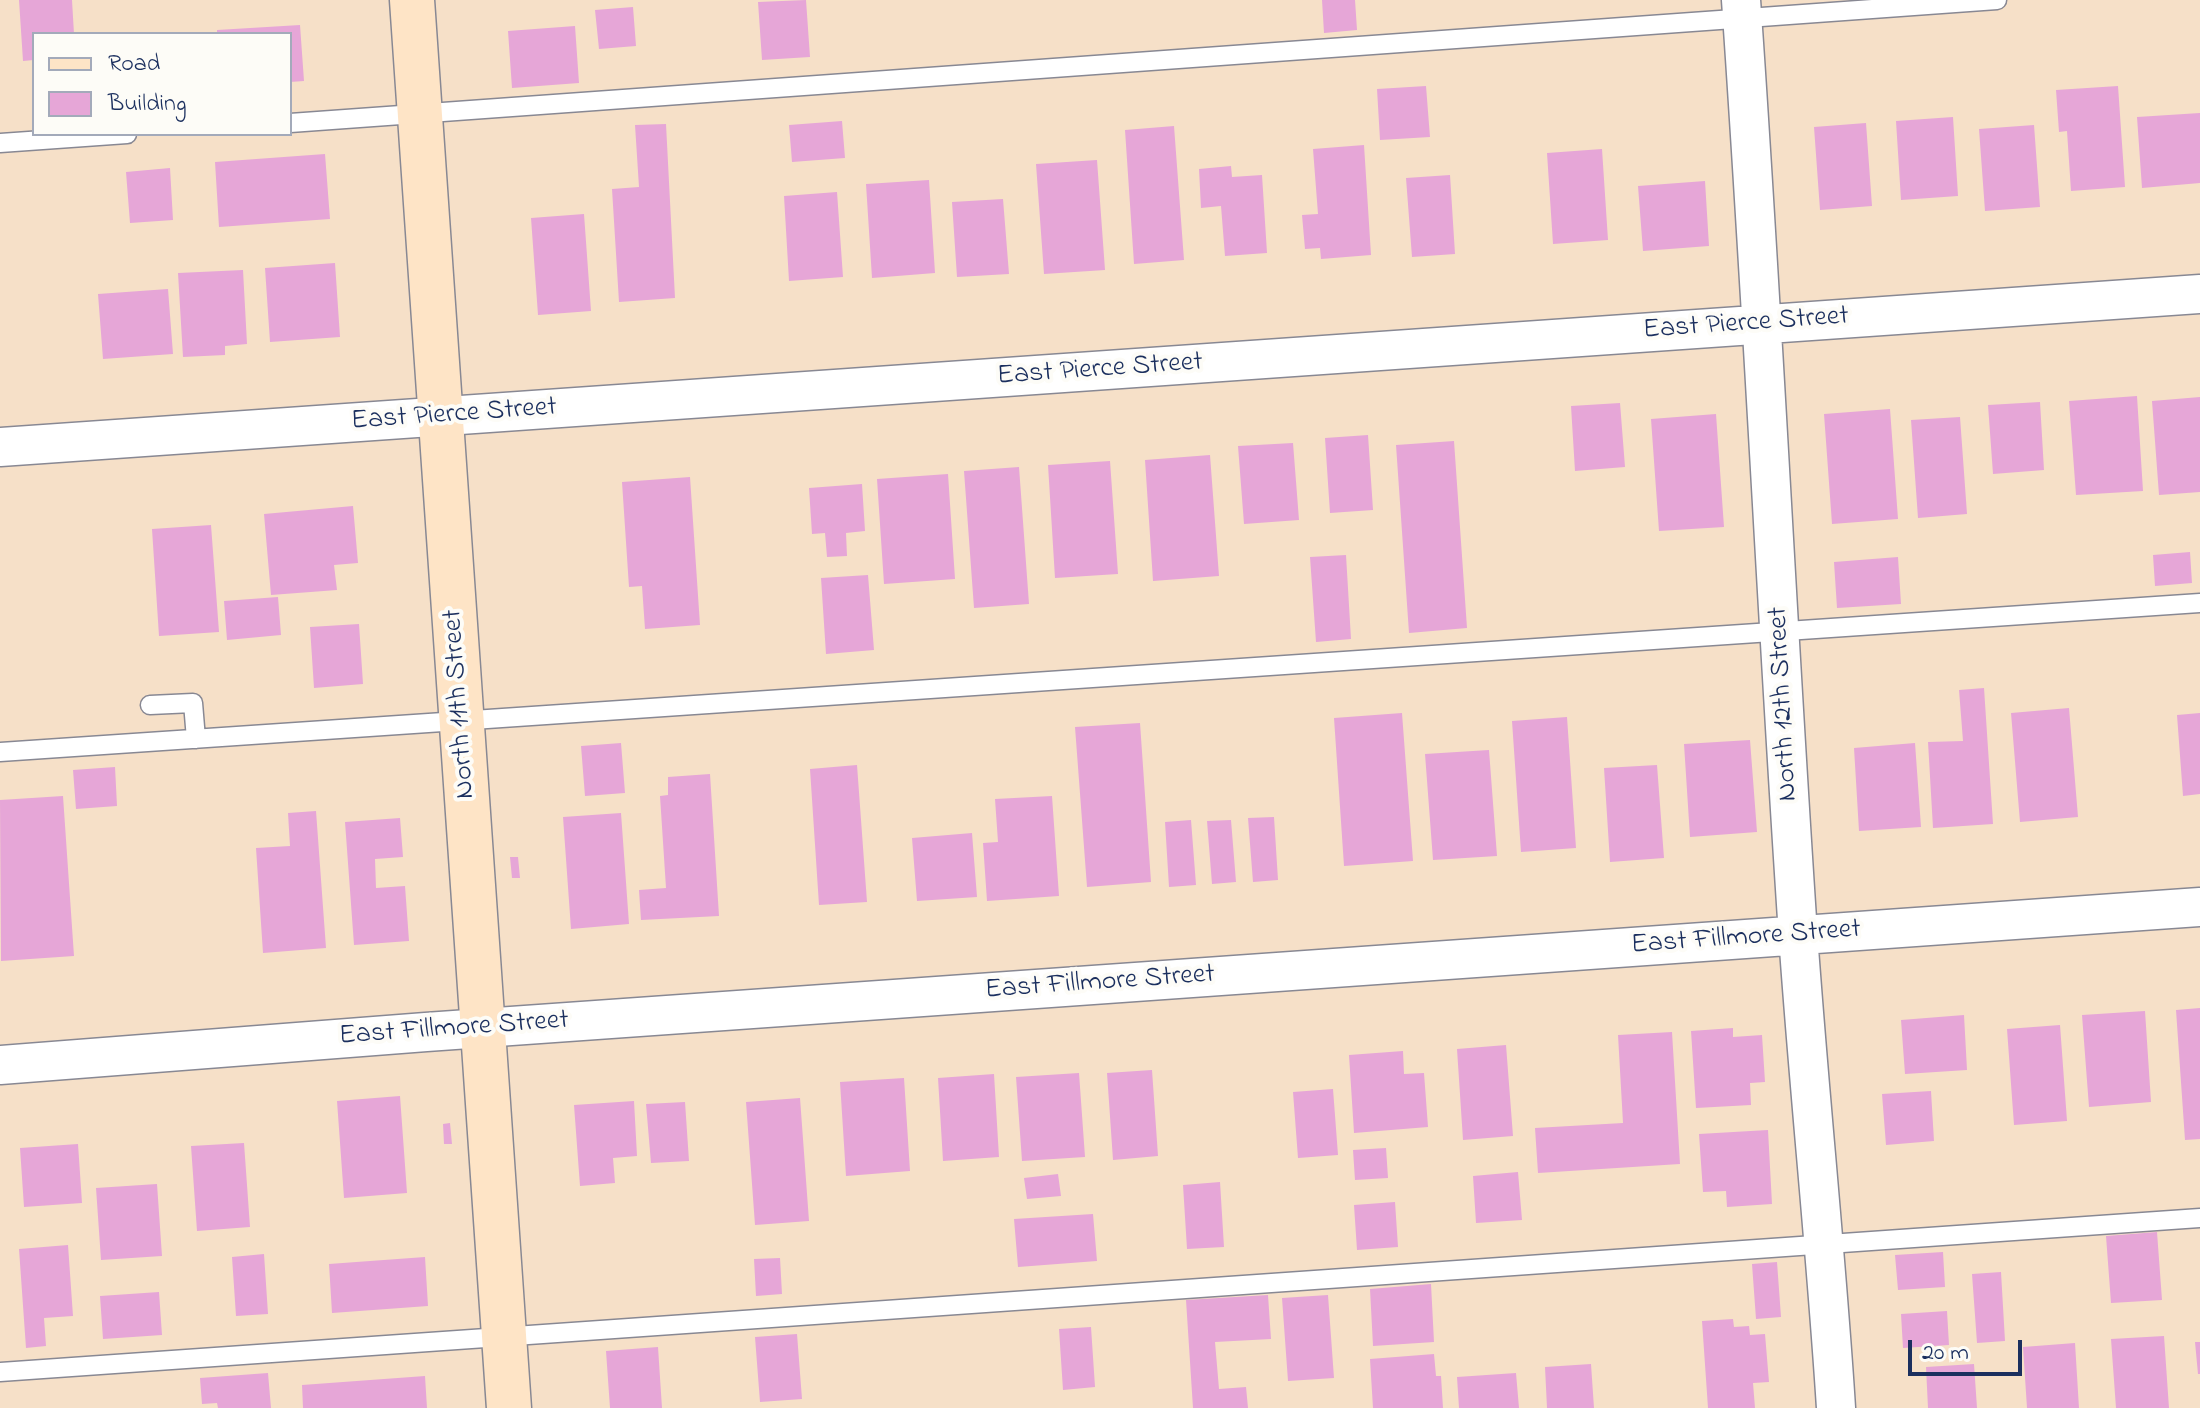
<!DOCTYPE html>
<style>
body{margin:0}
#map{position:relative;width:2200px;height:1408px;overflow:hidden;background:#f6e0c8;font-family:"Indie Flower",sans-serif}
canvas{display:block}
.legend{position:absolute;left:32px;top:32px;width:260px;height:104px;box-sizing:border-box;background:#fdfcf7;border:2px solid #a3aaba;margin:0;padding:10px 14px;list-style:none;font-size:24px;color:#1b2f5e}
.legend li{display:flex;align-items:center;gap:16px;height:40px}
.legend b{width:40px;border:2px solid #a3aaba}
.scale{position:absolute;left:1908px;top:1340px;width:114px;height:36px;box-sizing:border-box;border:4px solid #1b2f5e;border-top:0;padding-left:10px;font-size:24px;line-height:28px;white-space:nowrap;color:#1b2f5e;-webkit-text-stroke:6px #fdfcf7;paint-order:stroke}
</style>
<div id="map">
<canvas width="2200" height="1408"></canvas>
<ul class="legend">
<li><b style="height:10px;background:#fee4c6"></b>Road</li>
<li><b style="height:22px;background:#e6a6d7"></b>Building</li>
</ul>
<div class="scale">20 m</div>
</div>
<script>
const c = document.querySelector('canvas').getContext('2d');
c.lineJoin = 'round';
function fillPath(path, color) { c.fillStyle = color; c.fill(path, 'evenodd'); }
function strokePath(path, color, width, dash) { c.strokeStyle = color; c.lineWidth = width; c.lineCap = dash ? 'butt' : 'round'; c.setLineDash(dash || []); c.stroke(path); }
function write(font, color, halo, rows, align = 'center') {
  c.font = font + ' "Indie Flower",sans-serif'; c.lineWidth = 8; c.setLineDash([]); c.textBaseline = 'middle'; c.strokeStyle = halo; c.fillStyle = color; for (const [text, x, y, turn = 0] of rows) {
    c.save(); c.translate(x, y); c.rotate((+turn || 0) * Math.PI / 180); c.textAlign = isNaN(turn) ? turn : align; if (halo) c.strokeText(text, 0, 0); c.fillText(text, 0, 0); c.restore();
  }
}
const building = new Path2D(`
 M19,0H72L74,34H34V60L23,61Z
 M806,0L810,57L762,60L758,2Z
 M1322,0H1355L1357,30L1324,33Z
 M633,7L636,46L599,49L595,10Z
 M300,25L304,81L290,82V34H217V30Z
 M575,26L579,83L512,88L508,31Z
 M1426,86L1430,137L1380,140L1377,89Z
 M2118,86L2125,187L2071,191L2067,131L2059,132L2056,90Z
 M2200,113V183L2142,188L2137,117Z
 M1953,117L1958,196L1901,200L1896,121Z
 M842,121L845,158L792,162L789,125Z
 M1866,123L1872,206L1820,210L1814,127Z
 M666,124L675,298L619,302L612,189L639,187L635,125Z
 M2034,125L2040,207L1985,211L1979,129Z
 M1174,126L1184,260L1134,264L1125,130Z
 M1364,145L1371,255L1321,259L1320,248L1305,249L1302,215L1318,214L1313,149Z
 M1602,149L1608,240L1553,244L1547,153Z
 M325,154L330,219L219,227L215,162Z
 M1097,160L1105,270L1044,274L1036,164Z
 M1231,166L1232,177L1262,175L1267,253L1225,256L1221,206L1201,208L1199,169Z
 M170,168L173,220L130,223L126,172Z
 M1450,175L1455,254L1412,257L1406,178Z
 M929,180L935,273L872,278L866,184Z
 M1705,181L1709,246L1643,251L1638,186Z
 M837,192L843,277L789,281L784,196Z
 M1003,199L1009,274L957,277L952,202Z
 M584,214L591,311L538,315L531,218Z
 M335,263L340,337L270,342L265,268Z
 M243,270L247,344L225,346V355L183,357L178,273Z
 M168,289L173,354L103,359L98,294Z
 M2137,396L2143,491L2076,495L2069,401Z
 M2200,397V492L2159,495L2152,401Z
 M2040,402L2044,470L1993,474L1988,405Z
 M1620,403L1625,467L1575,471L1571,406Z
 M1890,409L1898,519L1832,524L1824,414Z
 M1716,414L1724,527L1659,531L1651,419Z
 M1960,417L1967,514L1918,518L1911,420Z
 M1368,435L1373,510L1330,513L1325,438Z
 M1454,441L1467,628L1409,633L1396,445Z
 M1293,443L1299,520L1244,524L1238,446Z
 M1210,455L1219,576L1153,581L1145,460Z
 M1110,461L1118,574L1055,578L1048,465Z
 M1019,467L1029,604L974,608L964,471Z
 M948,474L955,579L884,584L877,479Z
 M690,477L700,625L645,629L642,586L629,587L622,482Z
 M862,484L865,531L846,533L847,556L827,557L825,533L812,534L809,488Z
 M353,506L358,563L334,565L337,590L271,595L264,514Z
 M211,525L219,632L159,636L152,529Z
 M2190,552L2192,583L2155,586L2153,555Z
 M1346,555L1351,639L1316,642L1310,557Z
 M1898,557L1901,604L1837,608L1834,562Z
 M868,575L874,650L826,654L821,578Z
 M278,597L281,635L227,640L224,601Z
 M359,624L363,684L314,688L310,627Z
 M1984,688L1993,824L1933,828L1928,742L1963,741L1959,690Z
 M2069,708L2078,817L2020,822L2011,713Z
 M1402,713L1413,861L1344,866L1334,718Z
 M2200,713V794L2183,796L2177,715Z
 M1567,717L1576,848L1521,852L1512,721Z
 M1140,723L1151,882L1087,887L1075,727Z
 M1750,740L1757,832L1690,837L1684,744Z
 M621,743L625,793L585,796L581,746Z
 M1915,743L1921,827L1859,831L1854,748Z
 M1489,750L1497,856L1433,860L1425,754Z
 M857,765L867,902L819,905L810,769Z
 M1657,765L1664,858L1610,862L1604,768Z
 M115,767L117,806L76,809L73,770Z
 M710,774L719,916L641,920L639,890L666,888L660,796L668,795V777Z
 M63,796L74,956L1,961L0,800Z
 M1052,796L1059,896L987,901L983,843L998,842L995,799Z
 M316,811L326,948L263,953L256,848L290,846L288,813Z
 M621,813L629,924L571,929L563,817Z
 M1274,817L1278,880L1253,882L1248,818Z
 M400,818L403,857L375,859L376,888L405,886L409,941L354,945L345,822Z
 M1191,820L1196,885L1169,887L1165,822Z
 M1231,820L1236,882L1212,884L1207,821Z
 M972,833L977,897L917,901L912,838Z
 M510,857H518L520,878H512Z
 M2200,1008V1139L2185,1140L2176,1010Z
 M2145,1011L2151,1102L2089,1107L2082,1015Z
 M1964,1015L1967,1070L1905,1074L1901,1020Z
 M2060,1025L2067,1121L2014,1125L2007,1029Z
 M1733,1028V1037L1762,1035L1765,1082L1750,1083L1751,1105L1696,1108L1691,1031Z
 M1672,1032L1680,1164L1538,1173L1535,1128L1623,1123L1618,1035Z
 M1506,1045L1513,1136L1463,1140L1457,1049Z
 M1403,1051L1404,1074L1424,1073L1428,1127L1354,1133L1349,1055Z
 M1152,1070L1158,1156L1113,1160L1107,1073Z
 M1079,1073L1085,1157L1022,1161L1016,1077Z
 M994,1074L999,1157L943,1161L938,1078Z
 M904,1078L910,1171L846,1176L840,1082Z
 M1333,1089L1338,1155L1298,1158L1293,1092Z
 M1931,1091L1934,1141L1886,1145L1882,1094Z
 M400,1096L407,1193L344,1198L337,1101Z
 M800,1098L809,1221L755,1225L746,1102Z
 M634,1101L637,1156L613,1158L615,1183L580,1186L574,1105Z
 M685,1102L689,1161L651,1163L646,1104Z
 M450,1123L452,1144H444L443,1124Z
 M1768,1130L1772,1204L1727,1207L1726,1191L1703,1192L1699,1134Z
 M244,1143L250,1227L197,1231L191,1146Z
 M78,1144L82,1203L24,1207L20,1148Z
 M1386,1148L1388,1178L1355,1180L1353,1150Z
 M1518,1172L1522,1220L1476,1223L1473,1176Z
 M1058,1174L1061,1196L1027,1199L1024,1178Z
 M1220,1182L1224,1247L1187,1249L1183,1185Z
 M157,1184L162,1256L101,1260L96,1188Z
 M1395,1202L1398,1247L1357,1250L1354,1205Z
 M1093,1214L1097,1261L1018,1267L1014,1219Z
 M2157,1232L2162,1300L2111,1303L2106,1236Z
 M68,1245L73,1316L44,1318L46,1346L26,1348L19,1249Z
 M1943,1252L1945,1287L1898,1290L1895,1255Z
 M264,1254L268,1314L236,1316L232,1257Z
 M425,1257L428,1306L332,1313L329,1264Z
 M780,1258L782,1294L756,1296L754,1259Z
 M1777,1262L1781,1317L1756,1319L1752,1264Z
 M2001,1272L2005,1341L1977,1343L1972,1274Z
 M1431,1284L1434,1342L1373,1346L1370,1289Z
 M159,1292L162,1335L103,1339L100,1296Z
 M1268,1295L1271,1339L1215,1342L1219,1389L1246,1387L1248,1408H1193L1186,1300Z
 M1328,1295L1334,1378L1288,1381L1282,1298Z
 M1947,1311L1949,1345L1903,1348L1901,1314Z
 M1733,1319L1734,1327L1749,1326L1750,1335L1765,1334L1769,1382L1753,1383L1755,1408H1708L1702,1321Z
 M1091,1327L1095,1387L1063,1390L1059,1329Z
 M797,1334L802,1399L760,1402L755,1337Z
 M2164,1336L2169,1408H2116L2111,1339Z
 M2195,1342H2200V1374H2198Z
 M2075,1343L2079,1408H2027L2023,1347Z
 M658,1347L662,1408H610L606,1351Z
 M1434,1354L1436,1376H1441L1443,1408H1373L1370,1359Z
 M1591,1364L1594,1408H1547L1545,1367Z
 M1974,1364L1977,1408H1928L1926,1367Z
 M268,1373L271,1408H218L217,1403L202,1404L200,1378Z
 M1516,1373L1519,1408H1459L1457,1377Z
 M425,1376L427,1408H303L302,1385Z`);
const lane = new Path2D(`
 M290,123L1997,0
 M0,143L127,134
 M150,705L193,703L196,739
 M0,752L2200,603
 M0,1372L2200,1218`);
const street = new Path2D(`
 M1741,0C1763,311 1777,623 1798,934C1809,1092 1826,1250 1836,1408
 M0,447L2200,294
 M0,1065L426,1032L2200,907`);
const secondary = new Path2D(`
 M412,0L509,1408`);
const streetNames = [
 ["East Pierce Street",1746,325,-4],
 ["East Pierce Street",1100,371,-4],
 ["East Pierce Street",454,416,-4],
 ["North 11th Street",461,704,-94],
 ["North 12th Street",1785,704,-93],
 ["East Fillmore Street",1746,939,-4],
 ["East Fillmore Street",1100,984,-4],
 ["East Fillmore Street",454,1030,-4]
];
fillPath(building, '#e6a6d7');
strokePath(lane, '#888893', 21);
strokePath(street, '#888893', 41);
strokePath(secondary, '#888893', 47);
strokePath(lane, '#fff', 18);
strokePath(street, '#fff', 38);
strokePath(secondary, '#fee4c6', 44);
write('28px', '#1b2f5e', '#fdfcf7', streetNames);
</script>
